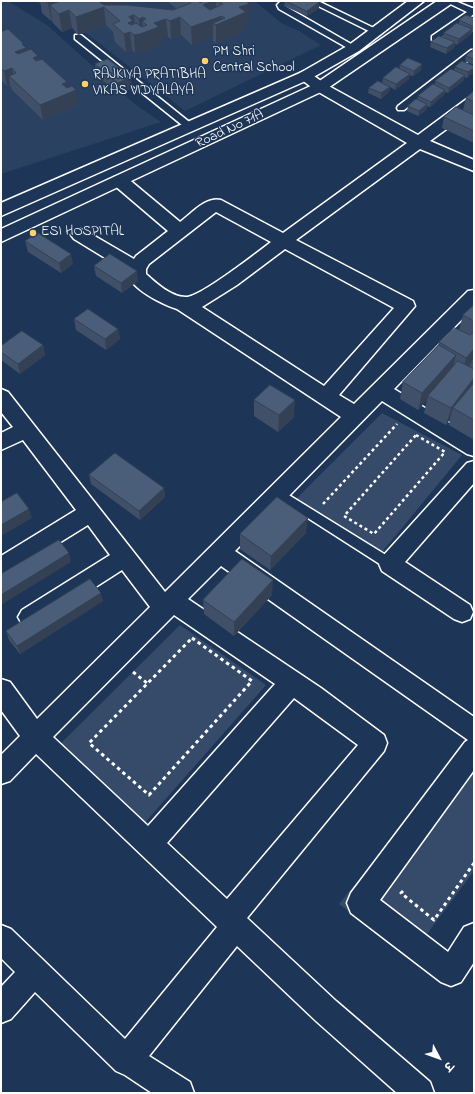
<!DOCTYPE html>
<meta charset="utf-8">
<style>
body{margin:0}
#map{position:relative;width:475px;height:1094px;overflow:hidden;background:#1d3557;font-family:"Indie Flower","Playpen Sans Deva",sans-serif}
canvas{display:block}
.frame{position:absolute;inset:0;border:2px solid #fff;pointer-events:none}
.north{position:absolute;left:419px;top:1038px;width:40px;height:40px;-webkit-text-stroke:3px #1d3557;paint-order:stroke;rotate:131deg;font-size:11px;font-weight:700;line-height:16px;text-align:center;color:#fff}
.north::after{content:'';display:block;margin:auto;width:14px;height:18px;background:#fff;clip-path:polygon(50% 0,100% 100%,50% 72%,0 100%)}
</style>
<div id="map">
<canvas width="475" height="1094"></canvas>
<div class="frame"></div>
<div class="north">उ</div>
</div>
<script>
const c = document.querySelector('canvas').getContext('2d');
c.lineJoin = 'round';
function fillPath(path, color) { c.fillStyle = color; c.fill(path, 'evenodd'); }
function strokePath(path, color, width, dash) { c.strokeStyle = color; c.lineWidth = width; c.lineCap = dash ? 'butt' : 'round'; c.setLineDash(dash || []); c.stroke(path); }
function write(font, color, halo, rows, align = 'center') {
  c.font = font + ' "Indie Flower",sans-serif'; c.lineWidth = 3; c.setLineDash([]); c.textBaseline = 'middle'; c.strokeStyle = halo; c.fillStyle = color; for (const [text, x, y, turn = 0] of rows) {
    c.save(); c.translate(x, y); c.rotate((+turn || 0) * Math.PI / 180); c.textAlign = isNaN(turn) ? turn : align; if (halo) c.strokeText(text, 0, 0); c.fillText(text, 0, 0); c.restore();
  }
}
const built = new Path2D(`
 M1,1H8L47,25L135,104L161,122L1,174Z
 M35,1H255L281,23L299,31L321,45L185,111L94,39Z`);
const green = new Path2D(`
 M382,413L462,455L374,562L291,504Z
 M180,625L266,685L135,834L49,755Z
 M474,739V871L409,958L339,904Z`);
const pathFar1 = new Path2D(`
 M416,435L445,452L374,534L344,516Z
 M323,504L397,424`);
const path = new Path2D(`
 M192,638L252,681L149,795L89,743Z
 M133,672L147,683
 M403,891L401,893L434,920L474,863`);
const service = new Path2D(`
 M281,1H290L285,6L358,48L354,50H351L279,9L277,5Z
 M308,1H318L380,31L379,33H373Z
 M444,1H455L472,8H474V14L438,40H432V36L467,12Z
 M75,35H81L193,125L194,127L193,129H187L75,39Z
 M471,50H474V56L404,110H398L397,108L398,106Z
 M279,489L394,560L396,564L394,568L390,569L386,568L275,497L273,494L275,491Z`);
const minor = new Path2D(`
 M305,71L310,73L325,84L418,135L468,98L474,96V109L430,141L474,160V171L420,149L296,240L413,301L415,306L339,395L354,404L468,291L474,290V307L394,389L474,438V456L467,454L382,401L235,551L474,717V770L380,900L448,952L464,927L474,923V962L461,982L451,986L441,982L351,913L347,903L351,893L465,742L468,740L221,566L188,599L321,688L384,735L387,743L384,751L247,918L336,1001L430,1082L434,1093H397L316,1021L237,946L149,1056L190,1082L194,1093H152L125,1075L116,1071L35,992L11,1019L1,1023V987L15,972L1,958V925L11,929L125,1039L217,927L36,754L10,781L1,784V755L20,736L1,710V679L10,682L37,719L150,607L122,570L38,624L30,627L22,624L18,617L22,610L110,555L88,525L9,574L1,576V556L76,510L23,440L1,450V433L13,427L1,412V389L8,392L165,592L341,417L177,309C164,305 128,288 128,272L74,239L71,235L74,231L80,229L86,231L134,259L136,256L168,231L114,185L112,181L114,177L120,176L126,177L180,222C191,214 206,196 221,200L283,233L407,143L315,90L297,76L300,73ZM216,212L271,242C258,252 199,298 186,297C171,297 156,283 146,274V269L149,264ZM285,249L394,308L324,386L202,307L237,285ZM174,615L275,684L148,826L53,737ZM294,698L358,745L227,899L167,843Z
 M474,461V483L405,562L470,605L473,612L470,619L462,622L454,619L382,571L379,564L382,557L467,463Z`);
const tertiary = new Path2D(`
 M408,1H424L359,51L310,79L1,216V203L300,73L349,45Z
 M437,1H453L451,4L325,90L1,242V229L315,84Z`);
const wall = new Path2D(`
 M40,1H125L115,5L173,10L177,9L167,1H198L200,3L203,1H246L249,22L246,23V30L216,43L213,41V37L192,45L181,35L171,39L168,37L160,40V45L141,52L135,53L132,50L126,52L115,42L113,32L106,25L78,35L72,28L62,32L53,23L52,21H51L42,13Z
 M285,1H317L319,8L307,16L284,6Z
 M474,18V32H472L471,34L457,45L455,44L454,48L446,54L430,47L431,42L443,37L444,33L459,23V20Z
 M1,32L24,46L26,51L39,60L68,88L78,105L43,120L12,90L10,85L7,86L1,80Z
 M474,51V65L465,61L466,56Z
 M95,64L132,88L119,94L96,75Z
 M400,65L421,70L413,76L409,75V79L395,90L390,87L389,92L381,99L368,93L369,88L382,83L383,78L399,69Z
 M455,67L474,72L467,78L464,77V80L448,93L445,92L444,95L430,107L427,106L426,110L418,116L407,111L408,106L417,100L418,96L435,85V81L454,70Z
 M474,91V143L442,128L444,117L463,110L466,98Z
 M25,241L73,264L61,273L28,252Z
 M94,266L138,281L122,293L96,276Z
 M474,305V440L449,425L450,419L446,425L424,413L427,400L418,410L400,399L403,382L438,345L439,342L459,330L463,315Z
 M74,319L118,329L120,339L106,350L76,330Z
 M43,345L45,355L20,374L1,360V352Z
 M254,400L294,417L278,432L254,416Z
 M89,475L164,488L165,497L140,520L91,484Z
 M306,533L270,570L240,549V534Z
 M272,595L234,636L204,614L203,600Z
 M103,601L20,654L9,640L6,631Z`);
const shadedWall = new Path2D(`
 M54,1H62L69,10L72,28L62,32L59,14L50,5L52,21H51L48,3Z
 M92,1H125L106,9L104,7L106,25L78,35L76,17Z
 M210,1H216V17L222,16V22L239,7L249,4V22L246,23V30L216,43V25L213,23V37L192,45L191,27L203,5Z
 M319,2V8L307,16V11Z
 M134,15L135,33L140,34L139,19L143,17L144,22L142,21L143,33L154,23L166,19L168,37L160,40V45L141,52L135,53L134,35L130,32L132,50L126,52L124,34L128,23L129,17Z
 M180,17L181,35L171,39L170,21Z
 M472,29L471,34L457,45L459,39Z
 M455,42L454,48L446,54L447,48Z
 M23,43L24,48H26L29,62L15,52L22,44Z
 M38,56L41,71L33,58Z
 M422,64L421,70L413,76L414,71Z
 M12,68L14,81L9,76L10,85L7,86L4,71Z
 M474,68V72L467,78L468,72Z
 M410,74L409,79L395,90L396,84Z
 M465,75L464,80L448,93L449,88Z
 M131,77L132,88L119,94L118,83Z
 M67,82L69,93L76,90L78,105L43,120L40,105L62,84Z
 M390,87L389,92L381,99V93Z
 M445,90L444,95L430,107L431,102Z
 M427,104L426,110L418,116L419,111Z
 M71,254L73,264L61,273L59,263Z
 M137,271L138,281L122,293L121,283Z
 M118,329L120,339L106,350L105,339Z
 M43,345L45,355L20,374L18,364Z
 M474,349V361L471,362L470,365L461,375L466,358Z
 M456,355L452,372L428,396L427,400L418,410L422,393Z
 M474,378V387L453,408L450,419L446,425L451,408Z
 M295,400L294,417L278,432L279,415Z
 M164,488L165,497L140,520L139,511Z
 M29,509L32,518L1,536V525Z
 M308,518L306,533L270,570L271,556Z
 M69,553L71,562L1,605V595Z
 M273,580L272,595L234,636V622Z
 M101,593L103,601L20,654L17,646Z`);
const building = new Path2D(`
 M46,1H54L48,3Z
 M61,1H98L104,5H127L173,10L191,3L189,1H198L200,3L204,1H212L203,5L210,10L223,4L218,1H246L249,4L239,7L246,12L216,25L213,23L225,18L222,16L191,27L180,17L170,21L166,19L154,23L159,27L140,34L134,35L130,32L124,34L113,24L120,21L104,7L76,17L69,10L59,14L50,5ZM134,15L139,19L143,17L146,19L142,21L147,25L142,27L136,23L131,25L128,23L133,21L129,17Z
 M286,1H317L319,2L307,11Z
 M466,15L474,18V27L459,20Z
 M457,23L472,29L459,39L444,33Z
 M8,29L23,43L22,44L26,48L15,52L18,54L31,49L38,56L33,58L36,61L42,59L67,82L62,84L67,88L72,86L76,90L40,105L9,76L16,73L12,68L4,71L1,69V32Z
 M439,36L455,42L447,48L431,42Z
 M473,50L474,51V59L466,56Z
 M408,58L422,64L414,71L400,65Z
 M108,59L131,77L118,83L95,64Z
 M462,61L474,66V68L468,72L455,67Z
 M396,67L410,74L396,84L383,78Z
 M451,69L465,75L449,88L435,81Z
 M378,81L390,87L381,93L369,88Z
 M433,84L445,90L431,102L418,96Z
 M474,91V102L466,98Z
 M416,99L427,104L419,111L408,106Z
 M456,107L474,115V131L444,117Z
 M38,233L71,254L59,263L25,241Z
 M110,254L137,271L121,283L94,266Z
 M474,305V321L463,315Z
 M88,309L118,329L105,339L74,319Z
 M455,328L470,335L474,332V349L466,358L439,342Z
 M22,331L43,345L18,364L1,352V346Z
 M439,345L456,355L422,393L403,382Z
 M474,358V363L471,362Z
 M458,361L474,369V378L451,408L428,396Z
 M474,383V420L453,408Z
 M270,385L295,400L279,415L254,400Z
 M115,453L164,488L139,511L89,475Z
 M17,493L29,509L1,525V502Z
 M277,497L308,518L271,556L240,534Z
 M59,540L69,553L1,595V574Z
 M242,559L273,580L234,622L203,600Z
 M90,579L101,593L17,646L6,631Z`);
const markers = [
 [205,61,4,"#ffd166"],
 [85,84,4,"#ffd166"],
 [33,233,4,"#ffd166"]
];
const farPoinames = [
 ["PM Shri",213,53],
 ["Central School",213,69],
 ["RAJKIYA PRATIBHA",93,76],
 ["VIKAS VIDYALAYA",93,92],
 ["ESI HOSPITAL",41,233]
];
const farStreetnames = [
 ["Road No 71A",230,130,-25]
];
fillPath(built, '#2a4161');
fillPath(green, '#364b69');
strokePath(service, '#fff', 3);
strokePath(minor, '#fff', 3);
strokePath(tertiary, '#fff', 3);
strokePath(pathFar1, '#fff', 2.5, [3, 3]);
strokePath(path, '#fff', 3, [3.5, 3.5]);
fillPath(service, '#1d3557');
fillPath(minor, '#1d3557');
fillPath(tertiary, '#1d3557');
fillPath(wall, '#405068');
fillPath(shadedWall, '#344155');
fillPath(building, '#4a5d79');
strokePath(building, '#344155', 1);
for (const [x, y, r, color] of markers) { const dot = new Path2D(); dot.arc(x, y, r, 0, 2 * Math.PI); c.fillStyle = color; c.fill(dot); strokePath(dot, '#1d3557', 1.5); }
write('14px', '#fff', '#1d3557', farPoinames, 'left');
write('14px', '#fff', '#1d3557', farStreetnames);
</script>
